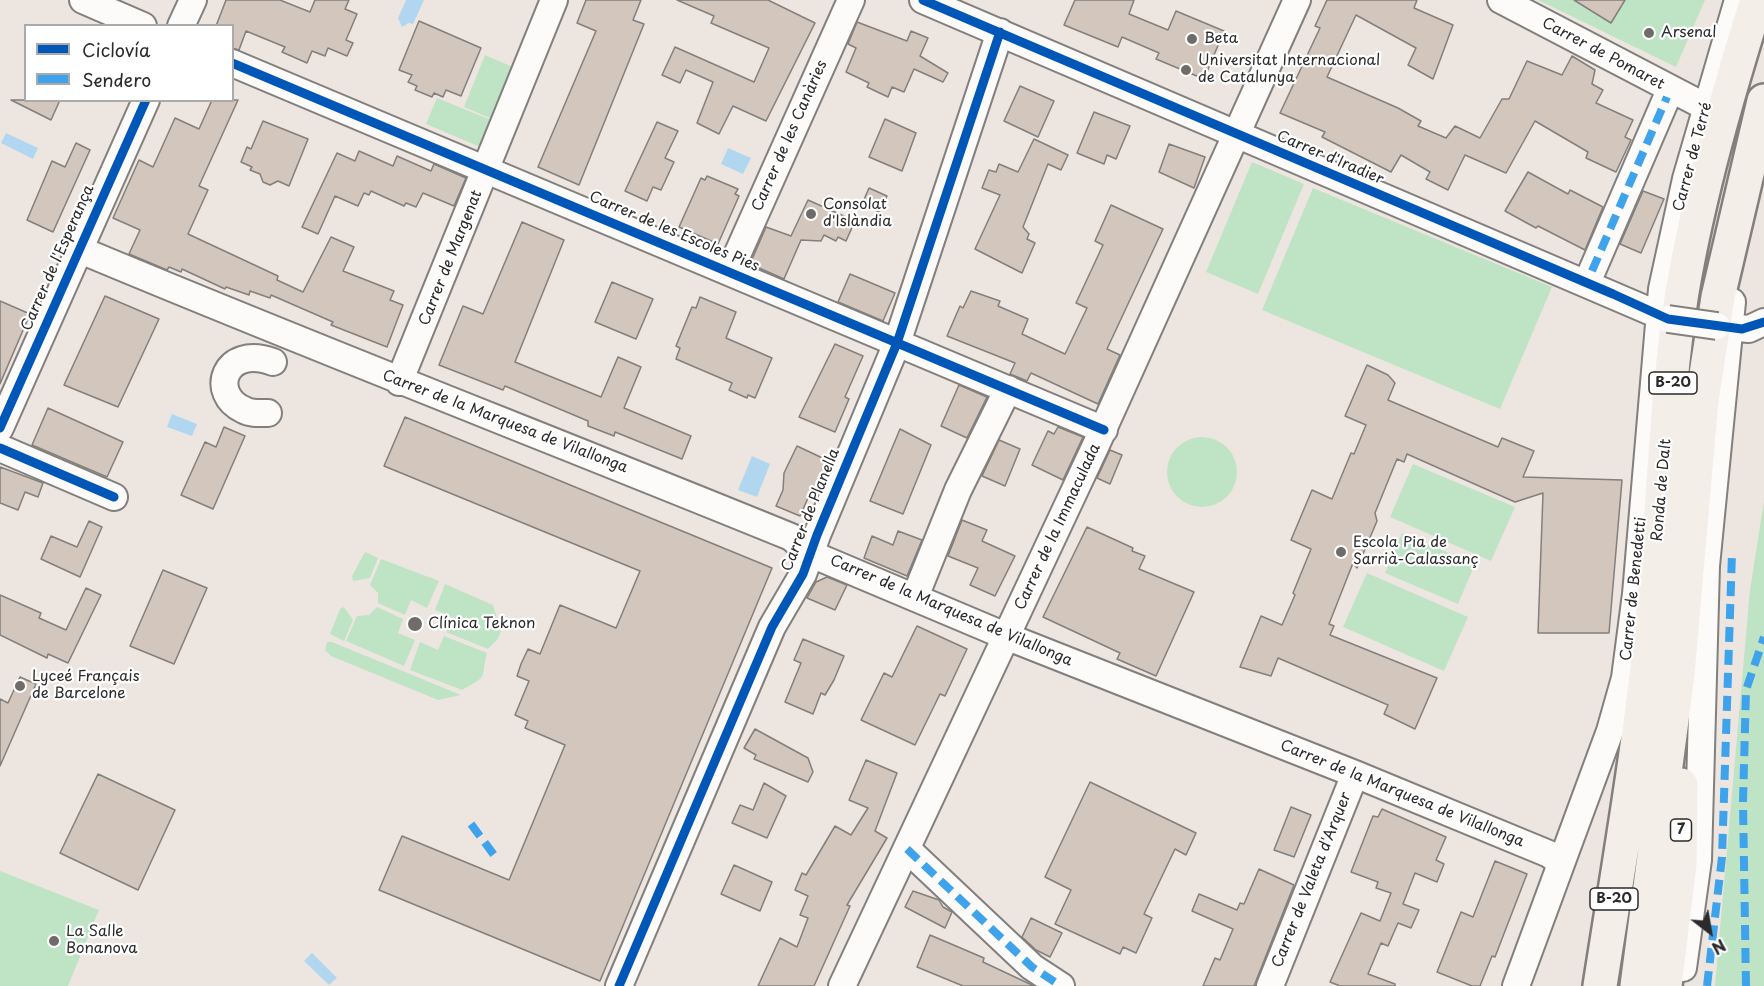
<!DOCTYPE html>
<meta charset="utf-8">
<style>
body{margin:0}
#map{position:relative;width:1764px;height:986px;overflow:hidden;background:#ede6e0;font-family:"Playpen Sans",sans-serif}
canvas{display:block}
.legend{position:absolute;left:24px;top:24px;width:210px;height:78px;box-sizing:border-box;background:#fff;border:2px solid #aaa;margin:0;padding:8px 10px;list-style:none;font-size:18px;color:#2b2b2b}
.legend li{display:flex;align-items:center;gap:12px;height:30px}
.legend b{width:30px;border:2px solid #aaa}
.north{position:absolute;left:1680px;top:902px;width:60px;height:60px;-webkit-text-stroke:4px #fff;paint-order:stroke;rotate:149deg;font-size:16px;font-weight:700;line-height:24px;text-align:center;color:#2b2b2b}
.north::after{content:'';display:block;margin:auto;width:21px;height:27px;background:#2b2b2b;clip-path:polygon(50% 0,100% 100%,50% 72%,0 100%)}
</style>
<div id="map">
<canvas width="1764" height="986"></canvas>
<ul class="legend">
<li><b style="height:8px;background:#0057b8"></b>Ciclovía</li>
<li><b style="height:8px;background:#3ea3eb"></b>Sendero</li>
</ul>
<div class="north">N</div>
</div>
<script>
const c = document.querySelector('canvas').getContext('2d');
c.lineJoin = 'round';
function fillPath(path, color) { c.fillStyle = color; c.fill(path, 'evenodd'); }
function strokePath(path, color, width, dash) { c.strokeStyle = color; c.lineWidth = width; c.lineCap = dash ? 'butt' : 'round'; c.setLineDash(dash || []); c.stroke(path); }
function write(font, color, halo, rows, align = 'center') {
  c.font = font + ' "Playpen Sans",sans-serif'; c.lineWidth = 4.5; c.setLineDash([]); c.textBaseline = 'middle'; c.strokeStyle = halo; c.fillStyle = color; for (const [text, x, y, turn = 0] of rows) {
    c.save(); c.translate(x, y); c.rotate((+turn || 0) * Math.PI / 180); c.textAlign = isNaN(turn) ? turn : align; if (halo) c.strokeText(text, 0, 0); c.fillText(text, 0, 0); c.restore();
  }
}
const green = new Path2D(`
 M1538,0H1705L1676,67Z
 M485,55L513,67L492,119L464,107Z
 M437,98L491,120L480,147L426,124Z
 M1252,162L1304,184L1258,294L1206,272Z
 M1313,188L1552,287L1500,409L1262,310Z
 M1167 472a35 35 0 1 1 70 0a35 35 0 1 1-70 0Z
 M1413,464L1515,507L1491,561L1390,517Z
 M1764,501V986H1715L1750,590Z
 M1402,533L1475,564L1458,604L1385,573Z
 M365,552L378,558L370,578L353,581L352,576Z
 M381,559L439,581L427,608L411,600L405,615L378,603V593L370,585Z
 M1367,573L1468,617L1444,671L1343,627Z
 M445,584L493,605L501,631L498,639L488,649L446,632L452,617L435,610Z
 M344,607L353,620L344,641L330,634L340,609Z
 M377,607L403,619L398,633L415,640L404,666L346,641L357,616L369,615Z
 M444,636L487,653C480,680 490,674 462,690L410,670L420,642L438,650Z
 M327,642H332L461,695L438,700L331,656L325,650Z
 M0,871L99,910L68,986H0Z`);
const water = new Path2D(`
 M406,0H424L413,24L409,23L402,27L398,18Z
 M6,133L38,148L33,159L1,143Z
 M728,148L751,158L743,174L721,164Z
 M172,414L197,424L192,436L167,427Z
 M752,456L770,464L757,497L738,490Z
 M312,953L337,978L329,985L304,961Z`);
const building = new Path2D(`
 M226,0H280L310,12L315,0H349L345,9L357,14L346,40L353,43L347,56L328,48L325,56L312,51L307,63L282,52L285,47L246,31L239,50L232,48V26H216Z
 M586,0H641L633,20L644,24L579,185L538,167L596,31L577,23Z
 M677,0H768L815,23L766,121L733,106L719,134L697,123L713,82L686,70L680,83L662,75L675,47L754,82L769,48L711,23L714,16Z
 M1075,0H1134L1129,14L1168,30L1176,11L1224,31L1204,79L1156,59L1159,53L1122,37L1118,47L1064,25Z
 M1327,0H1417L1414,8L1453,25L1433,79L1408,65L1416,48L1356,15L1327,77L1398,108L1421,121L1418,126L1446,138L1455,126L1480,138L1502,99H1509L1527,61L1562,75L1572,56L1595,70L1592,84L1603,90L1596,103L1633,120L1625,137L1631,140L1616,172L1586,158L1588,152L1535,121L1506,173L1465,155L1448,190L1426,179L1430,172L1401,155L1391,172L1322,137L1325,132L1280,113L1320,28L1315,26Z
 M1574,0H1625L1611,23Z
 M419,21L481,48L461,96L446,90L443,97L434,93L432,97L415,90L417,86L408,82L412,75L399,70Z
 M857,22L907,41L911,31L928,38L920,56L948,73L943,82L914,69L904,92L892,87L888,97L867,87L869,83L846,72L856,48L848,44Z
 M1020,86L1054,101L1038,137L1004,121Z
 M11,100H60L51,120Z
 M212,100H238L199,186L208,190L188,234L278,276L277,280L303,292L331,237L354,247L343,271L394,291L390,300L403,305L387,347L331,325L333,322L271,295L270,298L250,291L249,295L226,287L225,289L182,269L181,272L169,267L167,270L129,254L140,230L113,218L139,160L153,167L175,118L199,129Z
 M1094,112L1130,126L1116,159L1107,155L1104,164L1077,153Z
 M885,119L916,133L902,171L869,157Z
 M263,121L308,139L289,186L278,181L270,185L263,182L260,174L250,170L252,167L241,162L247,147L251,149Z
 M657,122L678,131L665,158L674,162L661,190L653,187L647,201L625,191Z
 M1034,139L1068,155L1061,170L1048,164L1023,227L1029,234L1027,239L1035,243L1022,273L975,249L1000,195L982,188L989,170L996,172L999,164L1018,172Z
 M76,143L90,150L53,232L27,220L52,161L65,167Z
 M1169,144L1205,157L1194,188L1159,172Z
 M359,151L393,166L397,156L431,171L434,164L466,178L454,206L423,193L416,207L406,203L404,206L371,191L369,195L364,193L358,206L335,196L318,234L302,227L337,153L355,161Z
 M1528,172L1568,194L1570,190L1603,207L1585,250L1538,226L1536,228L1505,211Z
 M707,176L738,189L735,194L739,196L718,244L679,227L701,178L705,180Z
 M869,188L887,196L879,212L862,204Z
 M1643,191L1664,199L1641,253L1620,244Z
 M808,200L855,221L846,241L838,237L836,241L824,235L821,241L801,240L784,279L750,264L766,227L791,236Z
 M1111,205L1163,229L1107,349L1120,355L1098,404L1031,373L1027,381L1010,374L1015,363L947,336L960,306L963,308L971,291L1000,301L998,306L1028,319L1022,334L1065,354L1087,308L1076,303L1103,245L1095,241Z
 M522,222L564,240L515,362L601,397L618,357L641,367L624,408L691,436L682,459L615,432L614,436L588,426V421L505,386L503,390L439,365L463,306L483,314Z
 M850,274L895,293L883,321L838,302Z
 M612,282L653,299L636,339L595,322Z
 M105,296L159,319L118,407L64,385Z
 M700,297L736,312L726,338L772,358L755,398L748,395L747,398L729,390L732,383L676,359L680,348L676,346L692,307L696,308Z
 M0,301L30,314L0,384Z
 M835,344L863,356L845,397L849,399L835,432L799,417Z
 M1367,365L1388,375L1395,383L1388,400L1498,447L1502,438L1534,451L1523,477L1622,480L1609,633H1538L1543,493L1515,502L1407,454L1404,462L1397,459L1375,513L1377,521L1357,568L1353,563L1329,624L1334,626L1330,635L1437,678L1415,729L1384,714L1388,705L1278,658L1271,676L1240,667L1261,616L1282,625L1295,595L1293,593L1311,549L1291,540L1312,490L1332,499L1351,453L1354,454L1366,425L1345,416Z
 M959,385L987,397L967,438L941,426Z
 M48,408L123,442L107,477L32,445Z
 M405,417L772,568L600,981L379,890L402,836L509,880L565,745L525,728L528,721L515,715L529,681L517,676L521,664L528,649L540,654L560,605L616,628L640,571L384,466Z
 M224,427L245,436L213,509L181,495L205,442L216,447Z
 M1058,427L1083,437L1063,480L1032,465L1048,431L1054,434Z
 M900,429L931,445L903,514L870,501Z
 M999,440L1020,449L1005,486L982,476Z
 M797,446L831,462L819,490L813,487L800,516L776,506L783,490L784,473Z
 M1110,450L1122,455L1110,484L1097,478Z
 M0,467L43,483L38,497L25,492L18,510L0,503Z
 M962,520L987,530L982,541L1015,556L995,596L970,585L978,568L948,556Z
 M89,521L102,527L80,577L41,559L51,536L77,547Z
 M1087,527L1133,548L1132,551L1145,556L1139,569L1194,592L1156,676L1117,659L1120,653L1043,617Z
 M898,531L922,540L907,576L864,558L872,536L893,545Z
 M163,570L207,588L174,664L130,646Z
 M827,577L847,585L835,610L807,598L816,582Z
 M86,588L101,595L68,663L48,654L47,658L0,635V595L41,613L39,618L66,630Z
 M917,626L967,649L945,696L940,694L915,745L861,720L884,673L892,677Z
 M803,639L844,656L834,680L825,695L821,693L813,714L785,702L801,663L794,660Z
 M20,677L36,684L0,766V699L8,703Z
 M755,729L808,758L813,772L808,782L754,759L756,755L744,748Z
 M866,760L897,773L875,831L887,838L847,905L850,906L814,986H758L780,938L797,947L808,918L800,915L808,896L795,890L802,873L806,875L835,826L851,835L868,808L849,800Z
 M98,774L175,810L138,890L60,853Z
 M1090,782L1196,833L1186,855L1175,849L1144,914L1152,918L1136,953L1123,947L1120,954L1055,924L1071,890L1045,877Z
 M764,783L786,796L767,838L732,823L740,805L753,810Z
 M1291,807L1311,815L1294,857L1274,850Z
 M1382,809L1446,837L1436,860L1444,864L1437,882L1415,873L1403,904L1419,910L1411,928L1398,923L1388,946L1381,943L1368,974L1395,984V986H1340L1330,982L1361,913L1380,921L1391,893L1376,888L1378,882L1351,872L1373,816L1378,817Z
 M1495,861L1527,874L1495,957L1492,956L1480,986H1472L1437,972L1461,912L1473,917Z
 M734,865L772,882L760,911L721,894Z
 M1259,869L1294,885L1254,986H1203L1215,958L1220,960L1233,929L1192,911L1199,894L1237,910L1240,903L1244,904Z
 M913,891L939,900L943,907L952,912L945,928L905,907Z
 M1031,918L1062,933L1050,957L1036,950L1022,937Z
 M930,935L984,958L983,962L1034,986H963L917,967Z`);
const minor = new Path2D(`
 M83,0L143,26
 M923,0L1668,319
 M1501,0L1706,107
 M181,26L193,0
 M232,63L1104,430
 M78,249C314,348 553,440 791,537L811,554L1008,637L1355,774L1549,854L1560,862
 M1592,271L1667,97
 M732,273L737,255L851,0
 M1717,326L1749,329L1764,322
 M399,382L554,0
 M268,413C260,413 251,414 244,410C208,394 224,344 273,362
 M0,428L146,100
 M0,448L114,497
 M915,597L958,490L1008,389
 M907,849L1032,967L1061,986
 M1683,968L1698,860L1706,566L1732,302
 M619,986L772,627L803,574L817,535L897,343L1000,32
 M842,986L1096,445L1297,0
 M1270,986L1355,774
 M1516,986L1610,731L1625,678L1636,594L1662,289L1686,179L1738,0`);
const highway = new Path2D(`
 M1600,986C1620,857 1643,727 1654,598C1664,496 1666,393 1682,292C1699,193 1727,96 1757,0
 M1637,986L1678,674L1702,400L1718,297L1764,101
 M1665,986L1680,864L1681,785`);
const minorBridge = new Path2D(`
 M1668,319L1717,326`);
const quiet = new Path2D(`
 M1592,271L1667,97
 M471,824L497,859
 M907,849L1032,967L1061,986
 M1707,986L1722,857L1732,553
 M1746,986L1743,802L1746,690L1764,637`);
const cycleway = new Path2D(`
 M923,0L1613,294L1668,319L1742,329L1764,322
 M232,63L1104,430
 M0,428L146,100
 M0,448L114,497
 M619,986L772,627L803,574L817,535L897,343L1000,32`);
const markers = [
 [1649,33,6,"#6f6c6a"],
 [1192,39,6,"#6f6c6a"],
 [1186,70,6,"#6f6c6a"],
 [811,214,6,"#6f6c6a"],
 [1341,552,6,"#6f6c6a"],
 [415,624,8,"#6f6c6a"],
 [20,686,6,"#6f6c6a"],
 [54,941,6,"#6f6c6a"]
];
const shields = [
 [1673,383,48],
 [1681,830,21],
 [1614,899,48]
];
const shieldNames = [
 ["B-20",1673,383],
 ["7",1681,830],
 ["B-20",1614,899]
];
const poiNames = [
 ["Arsenal",1661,33],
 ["Beta",1204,39],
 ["Universitat Internacional",1198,61],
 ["de Catalunya",1198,78],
 ["Consolat",823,205],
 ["d'Islàndia",823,222],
 ["Escola Pia de",1353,543],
 ["Sarrià-Calassanç",1353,560],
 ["Clínica Teknon",428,624],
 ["Lyceé Français",32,677],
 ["de Barcelone",32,694],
 ["La Salle",66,932],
 ["Bonanova",66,949]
];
const streetNames = [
 ["Carrer de Pomaret",1603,54,28],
 ["Carrer de les Canàries",790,136,-66],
 ["Carrer de Terré",1693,157,-75],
 ["Carrer d'Iradier",1330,158,23],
 ["Carrer de les Escoles Pies",674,232,23],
 ["Carrer de l'Esperança",58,258,-66],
 ["Carrer de Margenat",451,258,-68],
 ["Carrer de la Marquesa de Vilallonga",505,422,21],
 ["Ronda de Dalt",1662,490,-85],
 ["Carrer de Planella",811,510,-68],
 ["Carrer de la Immaculada",1058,527,-65],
 ["Carrer de Benedetti",1634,589,-84],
 ["Carrer de la Marquesa de Vilallonga",951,611,23],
 ["Carrer de la Marquesa de Vilallonga",1402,794,22],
 ["Carrer de Valeta d'Arquer",1312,880,-68]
];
fillPath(green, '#bfe3c5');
fillPath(water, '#b1d7f0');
fillPath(building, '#d2c6bd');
strokePath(building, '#827f7c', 1.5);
strokePath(minor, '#827f7c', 30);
strokePath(highway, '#827f7c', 38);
strokePath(minor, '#fcfbfa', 26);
strokePath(highway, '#f3eee7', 33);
strokePath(minorBridge, '#827f7c', 30, []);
strokePath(minorBridge, '#fcfbfa', 26);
strokePath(quiet, '#3ea3eb', 8, [15, 8]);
strokePath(cycleway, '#0057b8', 9);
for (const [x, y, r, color] of markers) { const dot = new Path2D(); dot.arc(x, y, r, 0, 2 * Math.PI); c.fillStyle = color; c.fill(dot); strokePath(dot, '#fff', 2); }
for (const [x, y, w] of shields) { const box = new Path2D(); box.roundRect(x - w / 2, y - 11, w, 22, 4.5); c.fillStyle = '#fff'; c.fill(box); strokePath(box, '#2b2b2b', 1.5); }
write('bold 14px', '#2b2b2b', null, shieldNames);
write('15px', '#2b2b2b', '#fff', poiNames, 'left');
write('15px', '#2b2b2b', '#fff', streetNames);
</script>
